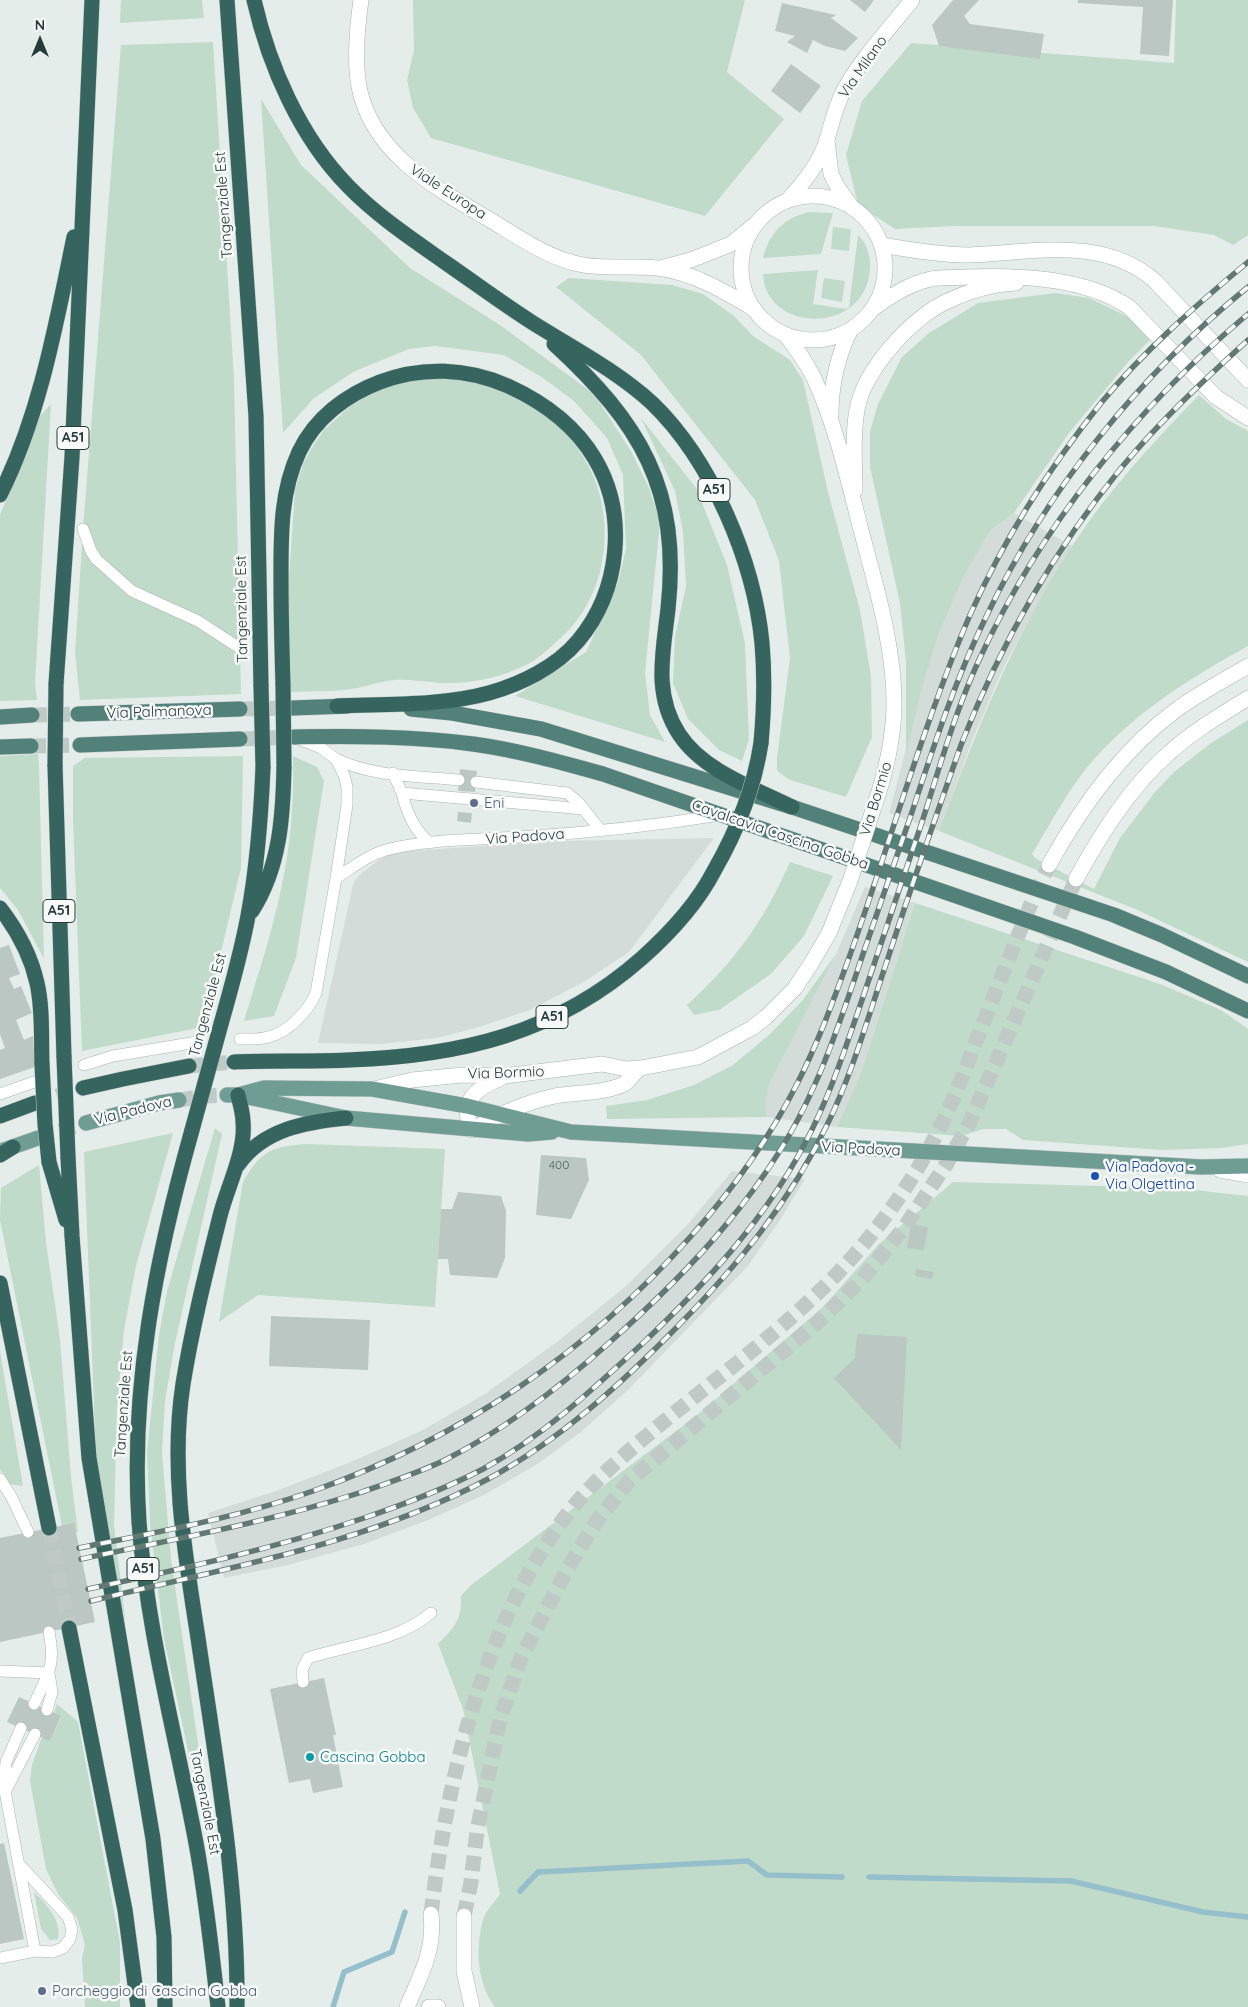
<!DOCTYPE html>
<style>
body{margin:0}
#map{position:relative;width:1248px;height:2007px;overflow:hidden;background:#e5edea;font-family:Quicksand,sans-serif}
canvas{display:block}
.north{position:absolute;left:15px;top:15px;width:50px;height:50px;-webkit-text-stroke:4px #f6f9f8;paint-order:stroke;rotate:0deg;font-size:14px;font-weight:700;line-height:20px;text-align:center;color:#263c38}
.north::after{content:'';display:block;margin:auto;width:18px;height:22px;background:#263c38;clip-path:polygon(50% 0,100% 100%,50% 72%,0 100%)}
</style>
<div id="map">
<canvas width="1248" height="2007"></canvas>
<div class="north">N</div>
</div>
<script>
const c = document.querySelector('canvas').getContext('2d');
c.lineJoin = 'round';
function fillPath(path, color) { c.fillStyle = color; c.fill(path, 'evenodd'); }
function strokePath(path, color, width, dash) { c.strokeStyle = color; c.lineWidth = width; c.lineCap = dash ? 'butt' : 'round'; c.setLineDash(dash || []); c.stroke(path); }
function write(font, color, halo, rows, align = 'center') {
  c.font = font + ' Quicksand,sans-serif'; c.lineWidth = 5; c.setLineDash([]); c.textBaseline = 'middle'; c.strokeStyle = halo; c.fillStyle = color; for (const [text, x, y, turn = 0] of rows) {
    c.save(); c.translate(x, y); c.rotate((+turn || 0) * Math.PI / 180); c.textAlign = isNaN(turn) ? turn : align; if (halo) c.strokeText(text, 0, 0); c.fillText(text, 0, 0); c.restore();
  }
}
const built = new Path2D(`
 M1014,513L1072,546L1027,623L1001,673L972,741L939,831L889,813L921,692L938,636L963,578L990,531Z
 M714,838L629,952L585,981L530,1010L479,1027L437,1038L382,1044L318,1043L353,885L355,880L363,872L380,859L395,852L554,841Z
 M865,887L915,903L862,1070L837,1127L767,1117L766,1103L768,1087L836,954Z
 M732,1171L805,1179L780,1220L747,1267L629,1389L581,1432L539,1463L484,1495L426,1521L364,1544L288,1565L224,1578L208,1513L276,1491L351,1462L421,1431L485,1394L557,1342L626,1286L689,1223Z`);
const green = new Path2D(`
 M121,0H202L204,18L120,23Z
 M413,0H745L727,72L784,119L705,216L431,138L413,108L407,80L414,50Z
 M1176,0H1248V235L1233,245L1214,235L1154,226H954L895,229L858,205L846,155L862,101L911,43L1174,63Z
 M213,42L234,379L241,694L80,700L75,653L83,529L121,45Z
 M261,99L301,165L410,268L500,325L594,394L631,451L649,488L660,522L645,673L650,715L665,742L515,696L586,652L618,582L626,549L623,475L607,438L574,401L543,378L504,355L435,346L409,349L353,372L313,399L283,433Z
 M809,212L833,213L821,254L763,258C769,233 784,218 809,212Z
 M833,227L851,229L849,251L831,249Z
 M858,235C867,243 870,255 870,266C869,335 766,335 763,274L818,270L813,304L846,309L849,307Z
 M569,278L672,285L703,294L734,316L753,336L790,360L803,380L828,492L860,610L871,676L872,737L846,797L790,780L777,771V758L790,658L779,561L755,500L641,355L556,287Z
 M824,278L845,281L842,302L821,298Z
 M1055,293L1089,298L1127,316L1152,338L1129,361L1069,433L1014,513L990,531L963,578L938,636L921,692L906,754V663L900,603L870,467V431L878,404L902,357L929,333L978,303Z
 M433,377C452,379 473,380 492,386C572,414 621,487 600,572C592,601 578,624 554,644C546,651 538,659 528,664C501,678 470,684 440,683C425,682 410,679 395,680C382,681 371,685 358,688C336,692 313,691 290,692L287,607L295,490L303,464L311,449L324,430L348,408L373,392L401,382Z
 M1199,395L1226,419L1248,431V646C1187,680 1130,715 1085,770C1066,794 1048,828 1032,854L1035,858L1094,889L1120,838L1155,792L1174,772L1211,743L1248,720V962L1135,909L939,831C976,732 1014,635 1072,546C1108,491 1153,442 1199,395Z
 M51,404L35,683L37,700L0,701V515L40,416Z
 M641,418L696,488L727,565L745,643L749,739L742,761L719,750L688,719L673,683L675,636L686,586L683,532L675,491Z
 M38,754L39,767L44,959L18,910L0,888V756Z
 M243,756L241,868L203,1027L82,1051L73,821V766L85,758Z
 M293,756L317,767L324,781L296,958L274,1016L244,1021C257,977 272,933 281,889C291,845 294,801 293,756Z
 M790,862L833,876L804,936L771,974L719,1010L694,1015L687,1005C735,961 764,921 790,862Z
 M915,903L1160,984L1221,1010L1248,1029V1144L1222,1148L1162,1150L1023,1140L1006,1129H983L962,1136L837,1127L862,1070Z
 M836,954L768,1087L766,1103L767,1117L607,1119L606,1106L647,1100L694,1085L733,1065L770,1034L802,1001Z
 M215,1128L222,1134L175,1343L165,1401L162,1453L171,1559L207,1805L200,1806L164,1639L150,1524L147,1453L159,1335L167,1291Z
 M173,1133L136,1266L124,1330L117,1407L114,1525L126,1625L106,1527L96,1456L84,1152Z
 M306,1144L445,1149L435,1307L258,1295L219,1322L243,1182C260,1152 271,1146 306,1144Z
 M39,1165L46,1242L60,1339L71,1477L78,1532L64,1536L0,1220L1,1188Z
 M953,1182L1177,1188L1248,1196V2007H495C477,1983 475,1949 483,1920C485,1911 495,1902 500,1894L463,1709L438,1644C454,1628 462,1620 461,1596L471,1585L696,1416L824,1306L878,1245Z
 M0,1351L23,1486L9,1484L0,1469Z
 M57,1704L78,1722L120,1943V2007H85L82,1958L85,1945L77,1918L58,1894L46,1869L30,1781L32,1765L42,1737L50,1741L61,1717L54,1713Z
 M34,1892C47,1904 62,1921 58,1939L50,1940L41,1929Z`);
const stream = new Path2D(`
 M869,1877L1071,1881L1203,1912L1248,1917
 M520,1891L538,1872L748,1861L767,1875L842,1877
 M333,2007L344,1972L392,1952L405,1912`);
const building = new Path2D(`
 M850,0H874L865,12Z
 M953,0H979L964,16L970,24L1044,34L1040,59L939,46L932,25Z
 M1078,0H1173L1169,56L1140,54L1143,7L1078,3Z
 M782,3L836,15L831,18L858,38L845,51L825,46L813,40L807,53L787,42L795,36L775,31Z
 M791,64L821,86L800,113L771,91Z
 M460,769L477,771L475,792L458,791Z
 M458,812L472,813L471,823L457,821Z
 M9,945L20,974L9,978L14,989L21,986L32,1013L16,1020L24,1040L33,1036L35,1067L0,1079V1050L5,1048L0,1034V948Z
 M541,1155L586,1158L589,1180L571,1219L536,1215Z
 M458,1192L501,1196L506,1211L505,1258L497,1278L450,1275L448,1259H438L441,1209H452Z
 M911,1224L928,1227L924,1250L907,1248Z
 M916,1269L934,1272L932,1279L915,1276Z
 M271,1316L370,1320L368,1370L269,1366Z
 M857,1334L907,1337L901,1450L834,1378L855,1358Z
 M74,1523L95,1622L0,1642V1538Z
 M324,1678L336,1735H333L343,1787L313,1793L310,1779L289,1783L270,1689Z
 M19,1697L61,1716L50,1741L7,1722Z
 M4,1843L24,1939L0,1944V1844Z`);
const minorTunnel = new Path2D(`
 M431,1914C447,1780 483,1626 565,1517C583,1493 606,1471 629,1451C709,1381 799,1323 867,1240C895,1206 921,1167 940,1127C958,1092 970,1055 985,1019C1001,977 1018,936 1035,894L1049,865
 M464,1916L471,1882L477,1831L500,1719L521,1658L568,1568L596,1522L629,1481L818,1322L862,1279L904,1228L947,1163L969,1124L1076,879`);
const primaryTunnel = new Path2D(`
 M179,1100L206,1096L227,1095
 M38,1138L86,1123`);
const trunkTunnel = new Path2D(`
 M240,709L292,708
 M32,715L78,714
 M240,739L294,737
 M31,746L80,745`);
const motorwayTunnel = new Path2D(`
 M189,1066L234,1062
 M35,1103L83,1088
 M49,1528L69,1628`);
const service = new Path2D(`
 M83,529L91,551L96,559L132,591L198,621L241,649
 M336,759C373,777 419,776 459,780
 M393,773L402,793L584,809
 M476,782L567,793L578,802L601,831
 M402,793C407,813 414,830 430,843
 M336,878C352,868 368,855 386,850C425,839 478,840 519,837C586,833 653,826 720,815
 M240,1039C249,1039 259,1040 268,1037C287,1033 308,1012 316,993L336,878L347,805V787L344,775L336,759L321,748L298,739
 M84,1065L113,1056L197,1042
 M0,1094L34,1082
 M0,1479L12,1498L28,1532
 M0,1671L49,1673
 M303,1682L302,1670L308,1658C349,1645 398,1641 431,1613
 M34,1704C48,1675 56,1665 49,1632
 M47,1710L52,1692L49,1673
 M21,1728L6,1762L4,1786L35,1951
 M5,1792L35,1734
 M0,1958L35,1951L52,1952L63,1948L70,1939L72,1929L68,1917L19,1864`);
const minor = new Path2D(`
 M1049,865C1081,807 1122,750 1176,710C1199,693 1224,680 1248,666
 M1076,879C1101,834 1130,787 1169,753C1193,731 1221,715 1248,698
 M464,1916V1971L472,2007
 M407,2007C421,1974 435,1951 431,1914
 M429,2007H438`);
const tertiary = new Path2D(`
 M361,0C357,28 354,59 359,87C372,153 434,187 487,218C514,234 543,255 574,263C601,270 629,265 657,268C692,272 724,291 754,309
 M660,268L691,260L731,244L753,226
 M1220,1170L1248,1175`);
const secondary = new Path2D(`
 M827,141L831,174L838,188L851,206
 M741 268a72 72 0 1 1 144 0a72 72 0 1 1-144 0Z
 M788,200C803,183 821,162 827,139C832,123 835,108 843,92C859,61 890,28 912,0
 M882,245C910,250 940,255 969,255C1032,253 1103,235 1155,281L1248,380
 M874,308C892,295 909,284 931,279C942,277 955,278 966,277C1017,275 1084,277 1129,307L1216,397L1248,418
 M785,334C796,348 806,362 814,378C836,426 848,479 861,530C876,587 895,648 894,708C893,742 885,775 874,807
 M831,415C831,384 837,357 851,329
 M855,490C855,465 852,436 857,410C863,371 913,315 950,300C969,291 994,284 1016,283
 M503,1077C477,1088 458,1100 472,1130C500,1114 523,1103 555,1096C577,1092 603,1094 624,1084C631,1080 633,1072 641,1068
 M374,1089L412,1080L462,1075L504,1076L602,1064L626,1069L641,1068L698,1057L752,1028L766,1017L795,988L811,964L829,933L850,881`);
const primary = new Path2D(`
 M227,1095H238L346,1118L528,1134L552,1132
 M238,1095L264,1088L372,1089L467,1106L571,1132L1201,1167L1248,1166
 M86,1123L159,1103L179,1100
 M1,1151L38,1138`);
const trunk = new Path2D(`
 M292,708L348,706
 M411,709L452,713L541,729L792,807L1114,915L1162,935L1248,976
 M78,714L240,709
 M0,717L32,715
 M294,737C354,736 413,736 473,744C517,750 560,762 603,774L1075,937L1166,972L1248,1011
 M80,745L240,739
 M0,747L31,746`);
const motorway = new Path2D(`
 M227,0L256,416L261,686
 M254,0C269,66 300,137 348,186C377,216 412,239 446,263C475,283 503,304 533,323C573,348 617,371 652,403C712,461 754,561 762,643C765,677 764,710 761,743
 M554,344C640,423 681,489 668,609C663,653 653,694 679,734C703,771 754,788 792,807
 M0,495C40,415 56,324 74,237
 M56,684L72,457L92,0
 M283,685C282,650 281,615 281,580C281,536 280,493 299,452C315,418 346,395 380,382C422,366 467,368 508,386C543,402 575,425 595,459C628,515 620,591 578,641C556,667 521,684 489,693C442,706 386,704 337,706
 M55,765L64,1057
 M0,908C17,930 31,956 37,983C43,1009 41,1038 42,1064
 M252,911C280,867 283,817 284,767
 M221,1024C231,989 241,953 248,916C257,867 261,817 263,767
 M234,1062C272,1060 310,1062 348,1060C460,1056 556,1034 642,958C670,933 697,904 714,871
 M83,1088L123,1079L189,1066
 M0,1116L35,1103
 M192,1130C156,1258 130,1388 139,1522C147,1631 176,1736 196,1843C206,1897 212,1952 218,2007
 M0,1155L13,1147
 M68,1157L72,1236L89,1458L153,1839L164,1937L165,2007
 M49,1162L66,1220
 M238,1165C263,1129 306,1122 346,1118
 M0,1283L49,1528
 M69,1628L125,1910L138,2007
 M237,2007C238,1883 216,1761 198,1638C185,1554 170,1469 183,1384C192,1328 206,1272 220,1216C227,1187 246,1152 243,1122C243,1113 240,1104 238,1095`);
const rail = new Path2D(`
 M79,1548C157,1532 237,1518 313,1491C459,1439 589,1352 692,1235C733,1189 769,1139 797,1084C818,1043 834,999 850,955C877,880 900,803 927,727C940,690 954,652 970,615C1004,539 1049,468 1101,403C1144,351 1196,305 1248,262
 M81,1559C175,1539 269,1522 359,1493C388,1483 418,1473 445,1460C506,1429 560,1387 610,1342C692,1269 771,1186 815,1084C834,1042 848,998 863,954C879,908 895,861 911,815C933,748 955,680 986,617C1047,489 1139,376 1248,287
 M88,1589C182,1569 273,1549 364,1518C405,1504 445,1489 483,1469C543,1436 592,1390 642,1344C704,1285 764,1221 804,1145C829,1099 845,1049 862,1000C881,942 901,884 921,825C939,770 954,714 979,660C1040,527 1136,408 1248,314
 M91,1601C225,1568 364,1545 488,1479C560,1440 621,1384 678,1326C737,1266 790,1202 827,1125C853,1072 869,1014 888,958C911,887 936,816 961,745C1000,645 1054,550 1122,467C1160,421 1204,380 1248,340`);
const secondaryBridge = new Path2D(`
 M850,881L874,807`);
const motorwayBridge = new Path2D(`
 M283,685L284,767
 M261,686L263,767
 M55,765L56,684
 M714,871C737,831 754,789 761,743
 M64,1057L68,1157
 M42,1064L45,1124L49,1162
 M192,1130L221,1024`);
const markers = [
 [474,803,5,"#5c6f8a"],
 [1095,1176,5,"#1a4fb4"],
 [310,1757,5,"#0f9aa8"],
 [42,1991,5,"#5c6f8a"]
];
const numberNames = [
 ["400",559,1165]
];
const shields = [
 [73,438,32],
 [714,490,32],
 [59,911,32],
 [552,1017,32],
 [143,1569,32]
];
const shieldNames = [
 ["A51",73,438],
 ["A51",714,490],
 ["A51",59,911],
 ["A51",552,1017],
 ["A51",143,1569]
];
const streetNames = [
 ["Via Milano",863,67,-55],
 ["Viale Europa",448,192,33],
 ["Tangenziale Est",224,205,-94],
 ["Tangenziale Est",242,609,-91],
 ["Via Palmanova",159,712,-2],
 ["Via Bormio",876,799,-73],
 ["Cavalcavia Cascina Gobba",780,835,19],
 ["Via Padova",525,837,-4],
 ["Tangenziale Est",208,1005,-75],
 ["Via Bormio",506,1073,-2],
 ["Via Padova",133,1111,-14],
 ["Via Padova",861,1149,3],
 ["Tangenziale Est",124,1404,-86],
 ["Tangenziale Est",205,1802,79]
];
const serviceNames = [
 ["Eni",484,803],
 ["Parcheggio di Cascina Gobba",52,1991]
];
const transitNames = [
 ["Via Padova -",1105,1167],
 ["Via Olgettina",1105,1184]
];
const cultureNames = [
 ["Cascina Gobba",320,1757]
];
fillPath(built, '#d4dcd9');
fillPath(green, '#c1dbca');
strokePath(stream, '#94bfcb', 5.5);
fillPath(building, '#bbc7c3');
strokePath(minorTunnel, '#bfcac6', 15, [15, 8]);
strokePath(primaryTunnel, '#bfcac6', 15, [15, 8]);
strokePath(trunkTunnel, '#bfcac6', 15, [15, 8]);
strokePath(motorwayTunnel, '#bfcac6', 15, [15, 8]);
strokePath(service, '#a8b4b1', 12);
strokePath(minor, '#a8b4b1', 16);
strokePath(tertiary, '#a8b4b1', 16);
strokePath(secondary, '#a2b4af', 16);
strokePath(primary, '#c2c8c7', 16);
strokePath(trunk, '#c2c8c7', 16);
strokePath(motorway, '#c2c8c7', 16);
strokePath(service, '#fff', 11);
strokePath(minor, '#fff', 15);
strokePath(tertiary, '#fff', 15);
strokePath(secondary, '#fff', 15);
strokePath(primary, '#6f9d94', 15);
strokePath(trunk, '#52817a', 15);
strokePath(motorway, '#36655f', 15);
strokePath(rail, '#617873', 5.5);
strokePath(rail, '#f6f9f8', 4, [11]);
strokePath(secondaryBridge, '#a2b4af', 16, []);
strokePath(motorwayBridge, '#c2c8c7', 16, []);
strokePath(secondaryBridge, '#fff', 15);
strokePath(motorwayBridge, '#36655f', 15);
for (const [x, y, r, color] of markers) { const dot = new Path2D(); dot.arc(x, y, r, 0, 2 * Math.PI); c.fillStyle = color; c.fill(dot); strokePath(dot, '#f6f9f8', 2); }
write('12px', '#4b5f5b', null, numberNames);
for (const [x, y, w] of shields) { const box = new Path2D(); box.roundRect(x - w / 2, y - 11.5, w, 23, 4); c.fillStyle = '#f6f9f8'; c.fill(box); strokePath(box, '#263c38', 1); }
write('bold 14px', '#263c38', null, shieldNames);
write('15px', '#263c38', '#f6f9f8', streetNames);
write('15px', '#4e5e75', '#f6f9f8', serviceNames, 'left');
write('15px', '#164399', '#f6f9f8', transitNames, 'left');
write('15px', '#0d838f', '#f6f9f8', cultureNames, 'left');
</script>
